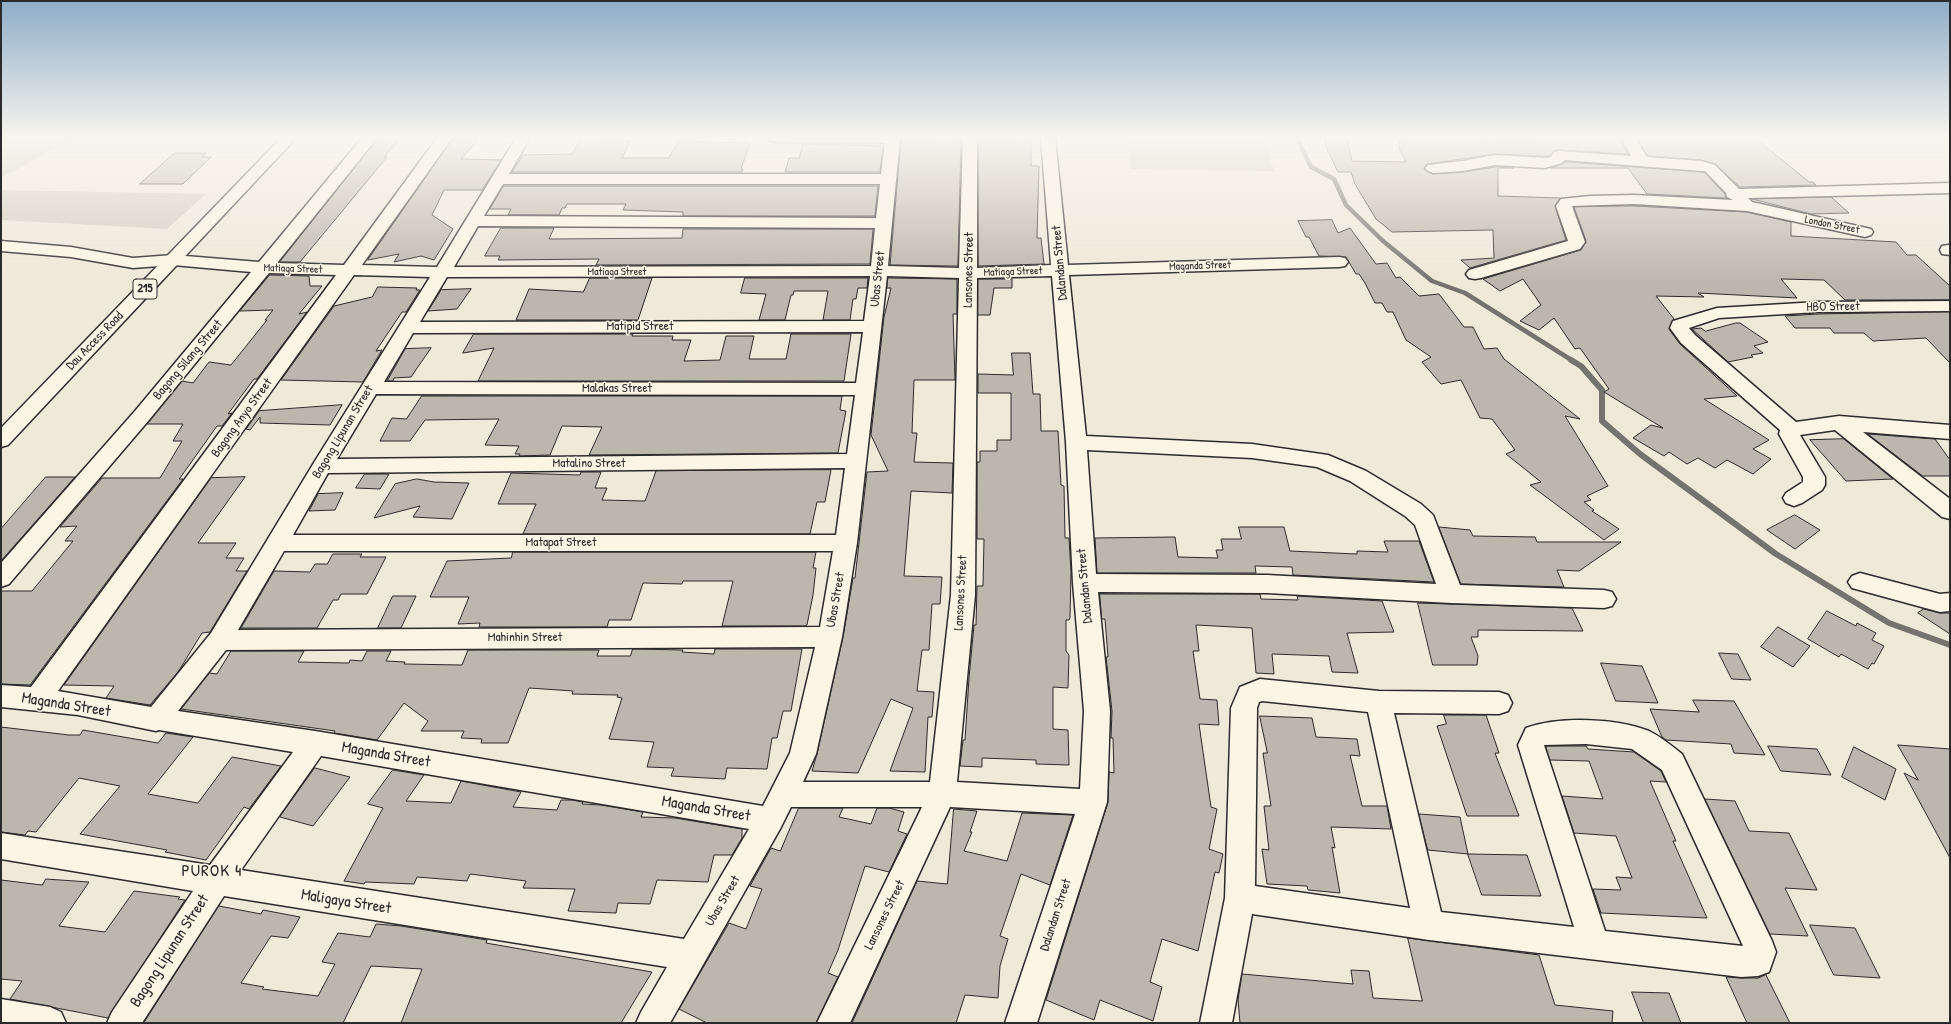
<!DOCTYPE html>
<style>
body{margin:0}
#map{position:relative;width:1951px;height:1024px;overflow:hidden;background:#efe9da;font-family:"Patrick Hand",sans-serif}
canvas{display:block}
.frame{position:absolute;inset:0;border:2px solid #2b2b2b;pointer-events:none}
</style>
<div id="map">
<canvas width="1951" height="1024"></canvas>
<div class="frame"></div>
</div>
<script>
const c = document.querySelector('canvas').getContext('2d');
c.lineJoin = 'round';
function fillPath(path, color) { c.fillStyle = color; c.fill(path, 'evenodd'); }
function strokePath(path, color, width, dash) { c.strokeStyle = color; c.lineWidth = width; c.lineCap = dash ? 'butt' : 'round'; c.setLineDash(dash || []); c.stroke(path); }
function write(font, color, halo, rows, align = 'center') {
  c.font = font + ' "Patrick Hand",sans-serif'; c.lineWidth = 3; c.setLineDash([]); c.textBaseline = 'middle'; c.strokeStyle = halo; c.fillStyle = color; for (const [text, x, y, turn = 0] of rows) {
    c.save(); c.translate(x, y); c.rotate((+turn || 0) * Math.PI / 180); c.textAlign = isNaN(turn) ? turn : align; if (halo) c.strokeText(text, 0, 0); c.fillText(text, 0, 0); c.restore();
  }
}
const green = new Path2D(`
 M1,138H73L1,178Z
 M1127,138H1264L1274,171L1131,169Z
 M1,190L206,194L167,229L1,220Z`);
const streamFar1 = new Path2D(`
 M1297,138L1311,167L1334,179L1346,205L1383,241L1432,281L1465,293L1573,361`);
const stream = new Path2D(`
 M1571,360L1581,366L1602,390V421L1640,454L1776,554L1889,623L1950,645`);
const building = new Path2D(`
 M378,138H401L384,157H387L300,262H280Z
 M607,138L605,141H630L622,158H669L678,141L750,143L741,169H743L742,172H512L523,155L572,154L581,139Z
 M935,138L961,139L958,266L890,265L901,141H935Z
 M1010,138H1031V166H1039L1037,238H1041L1044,264L978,266V140H1010Z
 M1325,138H1347L1352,161L1406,162L1399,149L1400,138H1484V140L1531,141L1529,138H1620L1628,154L1559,150L1554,151L1550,156H1545L1495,154L1427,164L1424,169L1433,174L1463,172L1495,167L1514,168H1498V196L1560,198L1555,206L1566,240L1470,268L1461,260L1494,258L1493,230L1392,232L1376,219L1355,184L1351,172H1338L1327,149Z
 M1637,138H1755L1809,182H1813L1816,185L1740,187L1715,164L1701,160L1648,156Z
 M453,139H479L461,159L501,160L482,190H444L432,215L453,229L434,260L421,256L394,262L399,254L368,260Z
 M803,144L883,146L880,172H785L789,158H799Z
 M175,153H207L202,157H211L183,184H140Z
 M1566,162L1704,172L1725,194L1726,198L1647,194L1628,168H1551L1562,164Z
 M504,186H878L875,216H683V212L623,210L626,204H567L565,208H562L559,215H508L511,209H490Z
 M1831,197L1849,213L1811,214L1752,199Z
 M1634,206L1747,212L1791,222V236L1896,242L1907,255H1916L1950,286V300H1845L1824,280L1781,279L1797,298L1698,293L1704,297L1656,296L1674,319L1669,329L1680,344L1737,396L1704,399L1769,440L1753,449L1771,459L1753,474L1727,460L1715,468L1698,458L1687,464L1669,452L1664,456L1633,438L1651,425L1663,428L1604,392L1609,389L1580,348L1575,349L1554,318L1539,330L1520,321L1541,305L1523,279L1500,291L1483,279L1581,250L1586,241L1574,207Z
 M1332,220L1338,233L1350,228L1376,264L1387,263L1396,278L1400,277L1419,296L1439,294L1464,327H1473L1484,349L1497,348L1504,359L1580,419L1565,416L1608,486L1587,496L1591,500L1584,502L1594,510L1592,511L1619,529L1604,540L1530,485L1541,482L1506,454L1515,450L1492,419L1480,418L1461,380L1441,384L1422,362L1431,357L1406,340L1393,312H1387L1382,303H1375L1365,283L1359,274H1356L1346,257L1319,256L1309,237H1306L1298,221Z
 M501,228H554L549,239L682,238L683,229H873L870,264L596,265L599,259L498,260L500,256H485Z
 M270,275L309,276L310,286H322L299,314L307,312L257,379H254L228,414L232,413L222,426H217L180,478L179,479H183L30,685L1,684V591H32L73,541H65L77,526L60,527L102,478H160L182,441H173L183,424H147L182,381L193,383L209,362L231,365L267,320H265L273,310L240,311Z
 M590,278H652L638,320H516L529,289L583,292Z
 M745,278H868L867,288H858L856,299H853L850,320H823L828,291H794L793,295H791L785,320H759L766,294L741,293Z
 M888,278L957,279V314H953L955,380H914L912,433H917L914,462L953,463L952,493L911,491L904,576L942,577L940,604H932L929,650H922L917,691L934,692L932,717H928L925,772L890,771L913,708L891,699L858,773L812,771L817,754L843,637L853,578H855L867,472L888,471L871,435L884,317L891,288H887Z
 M978,279H1012V288H994L990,315H978Z
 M378,287L417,288L416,290H420L406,312H402L376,351L382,350L363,382L281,380L334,306L372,297Z
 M471,289L457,309L428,311L441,290Z
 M1950,312V363L1926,338L1873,341L1864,333H1834L1830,328H1795L1785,316L1818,314Z
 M1736,323H1740L1768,342L1754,346L1763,353L1751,355L1753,357L1728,362L1692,329L1701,328L1705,331Z
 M474,334H633L632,336H673L672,340H691L684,361L720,360L726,336H754L749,359H786L791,334H851L844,381H478L494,348L463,353Z
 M431,348L411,377L394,378L393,381H387L405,349Z
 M1012,353H1030L1033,394H1040L1041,431H1058L1061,485L1064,486L1065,538H1069L1071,572L1070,618L1069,620H1066V651L1069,655L1068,688L1053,687V729L1068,730L1069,765L1036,764V760L982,758V767L960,766L963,740H965L969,678L974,625H976L977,586H983L984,539H977V462H980V451H997V440H1011V393H978V374L1013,375Z
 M422,396H842L840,410L846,411L838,453L589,455L602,427L562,426L550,455L519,456L520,454H515L519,446L485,445L499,419L425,420L410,441H380L392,418L406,419Z
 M342,405L330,425L260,423V417L250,430L246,429L259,411Z
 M1868,434L1935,439L1950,460V476H1923Z
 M1844,439L1893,479L1846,481L1810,440Z
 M831,470L825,502H817L810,534H523L536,504H498L511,473L580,475L581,472H601L595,488H607L602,500L645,501L656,471Z
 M365,474H389L380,489L356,488Z
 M46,477H75L1,561V529Z
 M245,477L198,543H236L226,558H244L236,571H247L210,632L202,633L178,672L150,705L106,698L114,686L64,685L211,478Z
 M417,479L434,482L469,483L452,519L413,517L420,506L374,518L395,484Z
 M343,493L335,510L309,511L318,494Z
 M1795,515L1820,530L1795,549L1767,530Z
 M1239,527H1284L1290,551L1357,554V551L1388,552L1384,541H1419L1434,582L1293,575L1292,567L1255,566L1256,573H1097L1095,538L1175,537L1178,557L1218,558L1216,550H1223L1221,539H1241Z
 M1439,527L1470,530L1473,536L1535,537L1537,542H1621L1579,571L1557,570L1564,587L1461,584Z
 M513,552H816L813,568H816L813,595L807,625L805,626H722L733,581H683L682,584L643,583L631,620H609L607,627H479L480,623L458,624L469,597H430L447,561L511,558Z
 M333,554H362L360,557H386L367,594H341L338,600H333L317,628H241L274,571L310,572L315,564H327Z
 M1100,594H1260L1261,599L1298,600L1297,596L1382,601L1394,632L1347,633L1358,673L1332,672L1329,656L1272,654L1274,674L1256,673L1252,628L1196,625L1199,651H1193L1200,699L1217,700L1219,725L1199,724L1211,807L1217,809L1209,849L1223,854L1219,873L1215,872L1198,951L1162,939L1150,982L1162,987L1153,1021L1100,1000L1094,1020L1046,1000L1108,802L1109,772L1114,773L1113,738H1111L1112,711L1106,657H1108L1105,619H1102Z
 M393,596H416L401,628H378Z
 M1418,603L1572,608L1583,631L1478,630V637H1471L1478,656L1477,665H1433Z
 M1924,609L1940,613H1950V634L1918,613Z
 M1827,611L1856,626L1857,623L1876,633L1872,640L1884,646L1874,664L1872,663L1868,669L1841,654L1839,657L1808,639Z
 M1778,627L1810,646L1793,667L1761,647Z
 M633,649L683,650L682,652L714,654L715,649H802L791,711H783L777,738H772L767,769L727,768L725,779L671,776L674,768L647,767L654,742L609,739L622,698L617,697L618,695L572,694L573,691L529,688L508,743H481L482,739L461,738L464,731H421L428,721L404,703L377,740L334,733L335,731L181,709L209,673L217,674L231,651H304L298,662L349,663L350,660L362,661L367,651H391L386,661L405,662L404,664L462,665L468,650H599L597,656H630Z
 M1719,653L1738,654L1751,680L1732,679Z
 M1601,663L1642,666L1658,703L1616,701Z
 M1693,700L1734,701L1765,755L1734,753L1731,744L1666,740L1662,737L1650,709L1699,712Z
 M1444,715H1486L1499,753H1495L1519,816H1467L1437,726L1446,724Z
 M1260,716L1312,718L1316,737L1357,739L1360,756L1350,755L1362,806H1387L1391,829L1331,827L1335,848L1332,847L1340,893L1308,890L1307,886L1267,884L1262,849L1269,850L1264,806H1271L1263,753H1267Z
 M1,727L69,735H80L83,730L158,743L166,733L193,737L148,794L198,803L232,757L281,766L249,809L244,807L206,860L165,852L167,850L80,834L120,786L79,778L36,832L28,831L25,835L1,832Z
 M1898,745L1950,749V858L1904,773L1918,780Z
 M1546,746H1586L1588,749L1634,752L1661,771L1666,782L1650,781L1676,841H1673L1707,918L1601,913L1593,889L1621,890L1616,877L1632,878L1616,836L1574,833L1562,796L1603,799L1589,761L1550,760Z
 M1768,746L1817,749L1831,775L1781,771Z
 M1854,747L1896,769L1885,800L1842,777Z
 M315,768L350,777L313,826L280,817Z
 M393,770L424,775L406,801L451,803L461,781L521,792L513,807L557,810L561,800H572L583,802L582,804L601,805L643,812L641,817L675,818L742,829V838L732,855H714L708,882L657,880L650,904L618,903L616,913L568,911L575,889L523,888L526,881L470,874L467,881L417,877L414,884L365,882L364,884L344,881L383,808L368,804Z
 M1705,799L1735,801L1749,831L1789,833L1817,890L1785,888L1808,936L1770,934Z
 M799,808H843L839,817L871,824L877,808H889L904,812L898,831L907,834L889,872L865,866L838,950L828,973L838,977L816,1023H707L679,1009L729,923L746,929L762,889L750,886L771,848L780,851Z
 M954,809L977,811L970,832H972L964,851L1007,861L1022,813L1073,815L1050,885L1021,874L1000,936L1008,939L1000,966L998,998L965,995L956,1023H852L917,881L947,884Z
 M1419,814L1460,817L1468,854L1428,850Z
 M1468,854L1527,855L1541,896L1482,895Z
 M46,879L89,882L59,926L105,932L134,891L180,897L178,899L185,900L108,1018L10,999L22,981L1,979V880L42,885Z
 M219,906L261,914L263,910L300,917L288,938L271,936L241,983L264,987L262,989L318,996L335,964L322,962L338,933L370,937L376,924L401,926L487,940L486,943L652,972L621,1023H401L422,969L371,966L343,1023H144Z
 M1810,925L1855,928L1880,978L1834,975Z
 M1408,938L1539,955L1555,1005L1613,1011L1612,1023H1240L1238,1000L1242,974L1353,984L1351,970L1369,971L1373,998L1422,1001Z
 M1766,975L1790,1023H1747L1726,977L1741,978H1758Z
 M1632,992L1669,993L1681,1023H1644Z`);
const minor = new Path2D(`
 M362,138H377L277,263L344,265L437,138H452L362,265L437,267L516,138H530L509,174H881L885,143L775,142L770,141L768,138H900L888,266L959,268L963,138H977V268L1051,265L1041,138H1055L1068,265L1339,257L1345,258L1348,262L1345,266L1339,267L1069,275L1086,436L1252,444L1328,455L1366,471L1421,504L1433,515L1460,585L1604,590L1612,592L1616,599L1612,606L1604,608L1451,603L1267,593L1098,592L1110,711L1107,802L1037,1023H1005L1075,814L950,807L850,1023H817L922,807H791L780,829L670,1023H636L641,1012L667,967L224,896L142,1023H107L112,1012L193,891L1,859V833L210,865L293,752L159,730L156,731L78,715L1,707V685L31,687L336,275L269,273L149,420L9,584L1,587V563L135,411L251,272L173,265L133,268L71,257L1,251V241L71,247L133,258L173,255L259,262ZM503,184H880L876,218L484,216ZM478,226L875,228L871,266L454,267ZM354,275L430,277L315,461L211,633L151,707L58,691ZM870,276L864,321L420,322L447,277ZM887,276L959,278L951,595L930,782H803L816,754L842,637L857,543ZM1052,276L1066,442L1073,583L1084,711L1080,789L957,782L975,595L977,278ZM863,332L856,383L384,382L413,333ZM376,394L855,395L847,454L337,459ZM1087,450L1252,458L1317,467L1350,481L1405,516L1415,525L1436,584L1267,575L1096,574ZM845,468L836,535H293L328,473ZM284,551H833L820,627L238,630ZM815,647L790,753L763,806L315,731L178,711L226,650ZM321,756L749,829L684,939L241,870Z
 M1621,138H1635L1647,157L1701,161L1715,165L1739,189L1950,183V193L1748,198L1752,202L1871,229L1873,232L1871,235L1865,237L1747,211L1634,204L1572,206L1585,242L1580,249L1481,278L1475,279L1469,278L1466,274L1469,270L1568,241L1556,206L1561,199L1590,196L1634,195L1733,200L1727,197L1726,193L1705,171H1701L1565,160L1562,163L1545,168L1495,165L1463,171L1433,173L1428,171L1425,168L1428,165L1463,161L1495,155L1545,158L1551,157L1554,152L1559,151L1631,156Z
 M1948,245H1950V255L1942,254L1940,250L1942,246Z
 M1950,301V311L1818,312L1719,318L1689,328L1695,335L1796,422L1839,416L1950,425V439L1863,432L1950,499V519L1942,517L1835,430L1800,435L1825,477V485L1822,490L1802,503L1794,506L1786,503L1783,498L1786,493L1803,482V477L1779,434L1780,430L1681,343L1670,328L1673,321L1717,308L1818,302Z
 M1860,573L1940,594L1950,593V611L1940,612L1852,588L1848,582L1852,576Z
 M1260,679L1379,691L1499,692L1508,695L1512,703L1508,711L1499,714L1394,713L1441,912L1574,927L1518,745L1526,728C1559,716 1616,718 1649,731C1661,737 1671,745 1682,754L1772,941L1776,952L1769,972L1758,976L1741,977L1429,940L1252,914L1232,1023H1200L1225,898L1231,708L1240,687ZM1262,701L1368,712L1410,908L1255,886L1257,708L1259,702ZM1586,744L1632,749L1662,770L1743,946L1605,931L1544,745Z
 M1,999L50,1007L61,1012L66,1023H1Z`);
const major = new Path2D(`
 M281,138H296L8,445L1,447V428Z`);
const farStreetnames = [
 ["London Street",1832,225,11],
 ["Maganda Street",1200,266,-2],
 ["Matiaga Street",293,269,2],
 ["Matiaga Street",617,272],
 ["Matiaga Street",1013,272,-2]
];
const shields = [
 [145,289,24]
];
const shieldNames = [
 ["215",145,289]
];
const streetNames = [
 ["Dalandan Street",1060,263,-95],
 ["Lansones Street",969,270,-89],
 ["Ubas Street",878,279,-84],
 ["HBO Street",1833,307,-1],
 ["Matipid Street",640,327],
 ["Dau Access Road",95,341,-46],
 ["Bagong Silang Street",188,360,-50],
 ["Malakas Street",617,389],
 ["Bagong Anyo Street",242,418,-54],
 ["Bagong Lipunan Street",343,432,-59],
 ["Matalino Street",589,464],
 ["Matapat Street",561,543],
 ["Dalandan Street",1085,586,-95],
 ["Lansones Street",961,593,-87],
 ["Ubas Street",836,600,-80],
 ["Mahinhin Street",525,638],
 ["Ubas Street",723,901,-60],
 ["Lansones Street",885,915,-64],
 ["Dalandan Street",1056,915,-72]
];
const nearStreetnames = [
 ["Maganda Street",66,705,9],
 ["Maganda Street",386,755,10],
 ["Maganda Street",706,809,10],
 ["Maligaya Street",346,902,9],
 ["Bagong Lipunan Street",170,951,-57]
];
const nearNeighbourhoodnames = [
 ["PUROK 4",212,871]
];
fillPath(green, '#d2cdc0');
strokePath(streamFar1, '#75736d', 4.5);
strokePath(stream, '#75736d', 6);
fillPath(building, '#bcb7ac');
strokePath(building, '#2b2b2b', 1);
strokePath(minor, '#2b2b2b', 3);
strokePath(major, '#2b2b2b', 3);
fillPath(minor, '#fcf5e5');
fillPath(major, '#fcf5e5');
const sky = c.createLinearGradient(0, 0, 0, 282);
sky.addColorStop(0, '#8dadc8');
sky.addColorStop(0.49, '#f8f5ee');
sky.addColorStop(1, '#f8f5ee00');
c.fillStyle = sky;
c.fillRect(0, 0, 1951, 282);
write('11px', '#2b2b2b', '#fcf5e5', farStreetnames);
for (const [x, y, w] of shields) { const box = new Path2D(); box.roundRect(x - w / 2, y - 10, w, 20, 3); c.fillStyle = '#fcf5e5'; c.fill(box); strokePath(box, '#2b2b2b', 1); }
write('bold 12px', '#2b2b2b', null, shieldNames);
write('13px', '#2b2b2b', '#fcf5e5', streetNames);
write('16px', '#2b2b2b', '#fcf5e5', nearStreetnames);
c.letterSpacing = '1px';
write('17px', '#2b2b2b', '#fcf5e5', nearNeighbourhoodnames);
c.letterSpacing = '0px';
</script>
